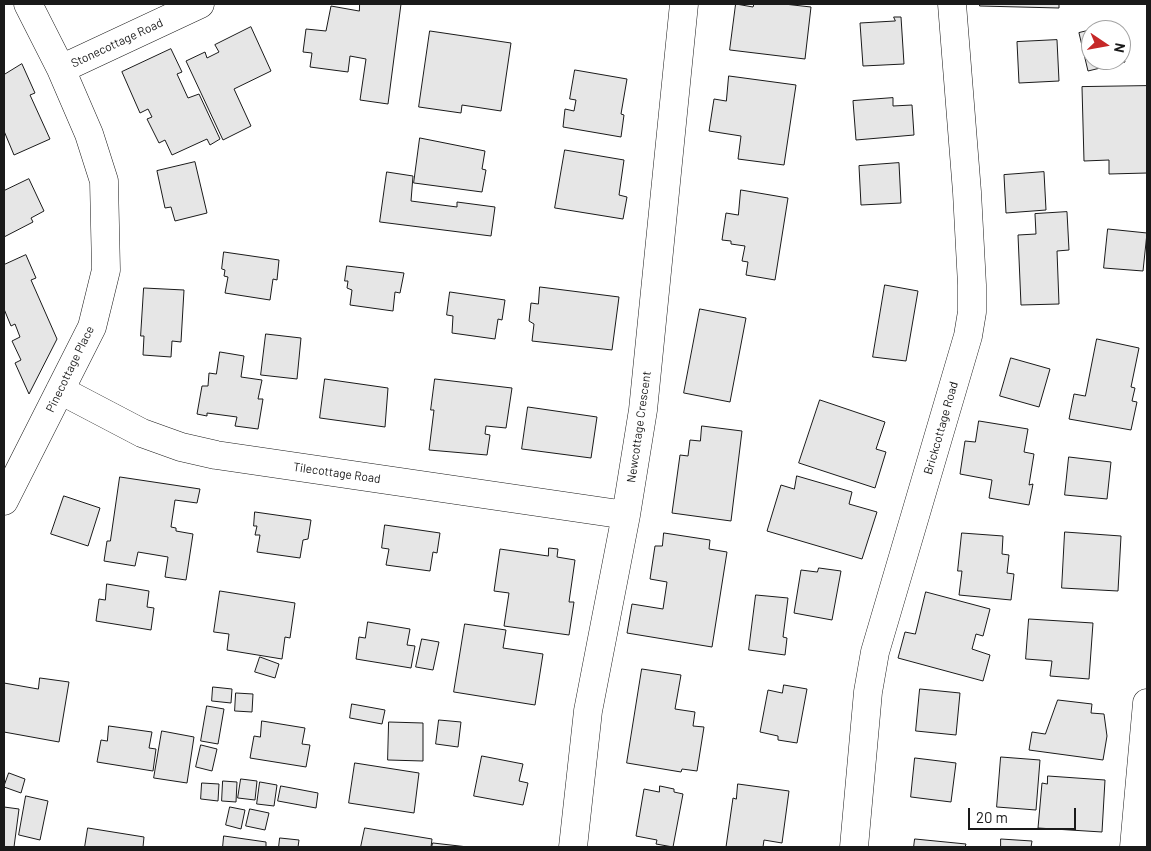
<!DOCTYPE html>
<style>
body{margin:0}
#map{position:relative;width:1151px;height:851px;overflow:hidden;background:#fff;font-family:Barlow,sans-serif}
canvas{display:block}
.frame{position:absolute;inset:0;border:5px solid #1a1a1a;pointer-events:none}
.north{position:absolute;left:1081px;top:20px;width:50px;height:50px;box-sizing:border-box;background:#fff;border:1px solid #a3a3a3;border-radius:50%;rotate:102deg;font-size:14px;font-weight:700;line-height:20px;text-align:center;color:#1a1a1a}
.north::after{content:'';display:block;margin:auto;width:18px;height:22px;background:#c62828;clip-path:polygon(50% 0,100% 100%,50% 72%,0 100%)}
.scale{position:absolute;left:968px;top:808px;width:108px;height:22px;box-sizing:border-box;border:2px solid #1a1a1a;border-top:0;padding-left:6px;font-size:15px;line-height:18px;white-space:nowrap;color:#1a1a1a;-webkit-text-stroke:4px #fff;paint-order:stroke}
</style>
<div id="map">
<canvas width="1151" height="851"></canvas>
<div class="frame"></div>
<div class="north">N</div>
<div class="scale">20 m</div>
</div>
<script>
const c = document.querySelector('canvas').getContext('2d');
c.lineJoin = 'round';
function fillPath(path, color) { c.fillStyle = color; c.fill(path, 'evenodd'); }
function strokePath(path, color, width, dash) { c.strokeStyle = color; c.lineWidth = width; c.lineCap = dash ? 'butt' : 'round'; c.setLineDash(dash || []); c.stroke(path); }
function write(font, color, halo, rows, align = 'center') {
  c.font = font + ' Barlow,sans-serif'; c.lineWidth = 4; c.setLineDash([]); c.textBaseline = 'middle'; c.strokeStyle = halo; c.fillStyle = color; for (const [text, x, y, turn = 0] of rows) {
    c.save(); c.translate(x, y); c.rotate((+turn || 0) * Math.PI / 180); c.textAlign = isNaN(turn) ? turn : align; if (halo) c.strokeText(text, 0, 0); c.fillText(text, 0, 0); c.restore();
  }
}
const building = new Path2D(`
 M360,4H401L388,104L360,100L366,59L350,56L348,72L310,67L312,53L303,52L306,29L326,31L331,6L359,11Z
 M736,4L753,7L754,4H784L811,7L805,59L730,50Z
 M980,4H1059V8L980,6Z
 M894,17H901L904,64L863,66L860,23L895,21Z
 M1116,24L1117,30H1092Z
 M251,27L271,71L234,89L251,126L223,140L186,61L205,52L207,58L219,52L215,45Z
 M1091,30V60H1121V46L1125,62L1088,71L1079,33Z
 M430,31L511,43L501,111L462,105L461,113L419,107Z
 M1057,40L1059,81L1019,83L1017,42Z
 M171,49L182,72L177,74L188,98L199,94L220,139L210,145L207,139L172,155L165,140L159,143L147,119L152,117L148,109L140,113L122,72Z
 M22,64L35,93L30,95L50,139L14,155L4,131V75Z
 M575,70L627,79L621,114L624,115L621,137L563,127L565,109L574,111L576,100L570,99Z
 M729,76L796,85L784,165L738,159L741,136L709,131L714,99L726,101Z
 M1147,86V173L1109,174V160L1084,161L1082,87Z
 M893,98V106L912,105L914,135L856,140L853,101Z
 M420,138L485,151L482,169L486,170L482,192L414,183Z
 M565,150L624,160L619,195L627,197L623,219L555,208Z
 M195,162L207,213L175,221L171,207L165,208L157,171Z
 M899,163L901,203L861,205L859,166Z
 M387,172L413,176L411,201L457,207V202L495,207L491,236L380,222Z
 M1044,172L1046,210L1006,213L1004,175Z
 M29,179L44,211L31,218L33,222L4,237V191Z
 M741,190L788,198L775,280L746,275L748,262L742,261L745,246L731,244V241L722,240L726,213L738,215Z
 M1067,212L1069,250L1057,251L1059,304L1021,305L1018,235L1036,234L1035,214Z
 M1108,229L1147,233L1143,271L1104,268Z
 M224,252L279,260L277,280L273,279L270,300L225,293L228,277L224,276L225,270L222,269Z
 M26,255L36,278L31,280L57,339L29,394L15,363L21,360L12,341L20,337L15,324L11,326L4,309V265Z
 M347,266L404,273L400,293L395,292L393,311L350,305L352,290L347,288L348,281H345Z
 M885,285L918,291L906,361L873,357Z
 M540,287L619,297L612,350L532,341L534,324L529,321L531,303L538,304Z
 M144,288L184,290L181,342L172,341L171,357L143,355L144,336H141Z
 M450,292L505,300L502,320L498,319L495,339L452,333L453,316L447,315Z
 M700,309L746,318L730,402L684,393Z
 M266,334L301,338L297,379L261,375Z
 M1097,339L1139,348L1131,387L1135,388L1132,401L1137,402L1131,430L1069,419L1074,394L1085,396Z
 M220,352L244,356L241,377L262,380L258,399H263L258,429L235,426L237,417L207,413V416L197,414L202,386H208L209,373L216,374Z
 M1011,358L1050,369L1039,407L1000,396Z
 M325,379L388,388L385,427L320,418Z
 M435,379L512,388L506,428L486,426L485,434L490,435L487,455L429,450L434,410H431Z
 M820,400L885,422L876,449L886,452L875,488L799,463Z
 M528,407L597,417L591,458L522,449Z
 M979,421L1028,429L1024,452L1034,454L1029,485L1033,484L1029,505L989,498L992,480L960,474L965,441L975,442Z
 M702,426L742,431L731,521L672,513L680,455L688,456L690,440L700,441Z
 M1069,457L1111,462L1107,499L1065,495Z
 M797,476L852,492L849,504L877,512L862,559L767,531L781,485L794,489Z
 M120,477L200,489L197,503L175,500L172,520L171,527L176,528V531L193,534L186,580L165,577L168,557L138,552L135,566L104,561L107,541H110Z
 M64,496L100,508L88,546L51,534Z
 M255,512L311,520L308,539L303,540L300,558L257,552L260,535H255L257,526H254Z
 M385,525L440,533L437,553L433,552L430,571L386,565L389,549L382,548Z
 M1065,532L1121,536L1118,591L1062,588Z
 M664,533L710,540L709,549L727,552L712,647L627,633L632,604L663,609L667,582L650,579L655,546H662Z
 M962,533L1003,536L1002,554L1009,555L1007,573L1014,574L1011,600L959,595L962,571H958Z
 M549,548L558,549L557,557L575,560L569,602H574L569,635L504,626L509,593L494,591L500,549L548,556Z
 M819,568L841,571L832,620L794,613L801,570L817,572Z
 M107,584L149,591L147,607L154,608L151,630L96,621L99,599L105,600Z
 M220,591L295,603L290,638L285,637L282,659L227,650L229,634L214,632Z
 M926,592L990,609L983,636L976,634L972,649L990,655L983,681L898,658L905,632L915,634Z
 M756,595L788,598L783,637L787,638L785,655L749,650Z
 M1029,619L1093,623L1089,679L1050,676L1052,661L1026,659Z
 M368,622L410,629L407,645L415,646L411,668L356,659L359,637L365,638Z
 M465,624L506,630L503,648L543,654L535,705L454,692Z
 M422,639L439,642L433,670L416,667Z
 M260,657L279,664L275,678L255,672Z
 M642,669L681,675L675,709L695,712L693,726L704,727L697,771L682,769L681,772L627,763Z
 M40,678L69,682L59,742L4,732V683L38,689Z
 M784,685L807,689L797,743L778,740V736L760,732L768,690L782,693Z
 M213,687L232,689L231,703L212,701Z
 M920,689L960,693L956,735L916,731Z
 M236,693L253,694L252,712L235,711Z
 M1058,700L1092,704L1091,713L1104,714L1107,736L1103,760L1029,750L1032,732L1045,734Z
 M352,704L385,710L382,724L350,718Z
 M207,706L224,709L218,744L201,741Z
 M439,720L461,722L458,747L436,744Z
 M262,721L305,728L302,744L310,745L306,767L250,758L254,736L260,737Z
 M389,722L423,723V761L388,760Z
 M109,726L152,732L149,748L156,749L153,771L97,762L101,740L107,741Z
 M162,731L194,737L187,783L154,778Z
 M201,745L217,749L212,771L196,767Z
 M482,756L523,764L519,781L528,783L523,805L474,796Z
 M1001,757L1040,760L1036,810L997,807Z
 M915,758L956,763L951,802L911,797Z
 M355,763L419,773L414,813L349,803Z
 M9,773L25,779L21,793L4,787Z
 M1048,776L1105,780L1102,832L1038,828L1042,783L1047,784Z
 M241,779L257,781L255,800L238,798Z
 M223,781L237,782L236,802L222,801Z
 M260,782L277,785L274,806L257,804Z
 M202,783L219,784L218,801L201,799Z
 M738,784L789,791L782,843L764,840L763,847H726L733,798L736,799Z
 M281,786L318,793L316,808L278,801Z
 M660,786L674,789V792L683,794L673,847L656,844L657,840L636,836L644,789L659,792Z
 M26,796L48,801L40,840L19,835Z
 M4,807L19,809L14,847H4Z
 M230,807L245,810L241,829L226,825Z
 M250,809L269,813L265,830L246,826Z
 M88,828L144,837L143,847H85Z
 M365,828L432,839L431,847H361Z
 M224,836L266,842V847H223Z
 M280,838L299,840L298,847H279Z
 M915,839L966,844L965,847H914Z
 M1001,839L1032,841L1031,847H1001Z
 M433,843L468,847H432Z`);
const minor = new Path2D(`
 M61,69L200,4
 M60,390L142,433L181,447L216,455L626,515
 M4,501L92,327L106,270L104,181L89,134L61,69L28,4
 M573,847L588,711L626,515L643,410L684,4
 M854,847L868,692L875,652L968,336L972,312V285L967,192L952,4
 M1134,847L1147,703`);
const streetNames = [
 ["Stonecottage Road",117,43,-25],
 ["Pinecottage Place",70,369,-64],
 ["Newcottage Crescent",639,427,-82],
 ["Brickcottage Road",941,428,-74],
 ["Tilecottage Road",337,473,8]
];
fillPath(building, '#e6e6e6');
strokePath(building, '#1a1a1a', 1);
strokePath(minor, '#1a1a1a', 29);
strokePath(minor, '#fff', 28);
write('12px', '#1a1a1a', '#fff', streetNames);
</script>
